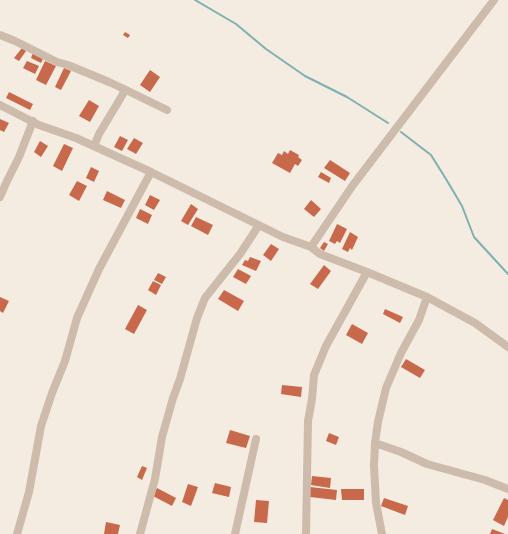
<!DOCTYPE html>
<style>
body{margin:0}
canvas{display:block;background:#f4ebe1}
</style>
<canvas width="508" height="534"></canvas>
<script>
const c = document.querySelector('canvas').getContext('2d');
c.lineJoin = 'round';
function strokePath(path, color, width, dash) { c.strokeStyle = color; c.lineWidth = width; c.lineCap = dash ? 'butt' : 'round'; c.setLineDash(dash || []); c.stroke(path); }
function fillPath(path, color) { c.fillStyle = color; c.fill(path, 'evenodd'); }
const stream = new Path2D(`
 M195,0L236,24L266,49L305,76L347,97L388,123
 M401,132L431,155L446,179L462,206L474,237L508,274`);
const building = new Path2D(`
 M125,32L130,35L128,38L123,35Z
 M22,48L26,51L19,61L14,58Z
 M33,53L43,59L41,63L31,58Z
 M27,61L39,66L35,74L23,68Z
 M45,61L56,66L46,85L36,80Z
 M64,68L71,71L61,90L55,87Z
 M150,70L160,77L150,92L140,85Z
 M9,92L33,104L30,110L6,98Z
 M89,100L99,106L90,122L79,116Z
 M0,119L9,123L4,132L0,130Z
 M120,136L128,140L122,151L114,147Z
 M134,138L143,143L136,154L127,149Z
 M40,141L48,146L41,157L34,152Z
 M64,144L73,148L62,171L53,166Z
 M290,150L299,155L298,157L302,160L298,166L295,164L290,173L272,163L278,153L282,155L284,151L288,154Z
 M330,160L350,173L345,181L324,168Z
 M91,167L99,171L94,182L86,178Z
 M321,172L331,178L329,183L318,177Z
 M77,181L87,186L79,201L69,195Z
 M107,191L125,200L121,208L103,200Z
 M150,195L160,200L154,210L145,205Z
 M311,200L321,209L314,217L304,209Z
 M191,204L198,209L188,225L181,221Z
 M140,209L152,215L148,224L136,218Z
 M196,217L213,225L208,235L191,226Z
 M337,224L347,229L340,243L337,241L335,244L329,241Z
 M350,232L358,237L352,250L350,248L348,252L342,249Z
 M324,242L328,244L324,251L320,248Z
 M271,244L279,249L271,261L263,255Z
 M250,257L261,261L256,271L242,265L245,260L248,261Z
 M324,265L331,271L318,289L310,284Z
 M238,269L251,276L246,284L233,277Z
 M158,273L166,277L162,284L154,280Z
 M153,281L161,285L156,295L148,290Z
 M224,290L244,301L238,311L218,299Z
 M0,297L9,301L3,313L0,311Z
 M138,305L147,310L134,334L125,329Z
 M385,309L403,317L400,323L383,314Z
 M352,324L368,333L362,344L346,335Z
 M406,359L425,370L420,378L401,367Z
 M282,385L302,387L301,397L281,394Z
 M230,430L250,436L246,448L226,443Z
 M329,433L339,437L336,445L326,441Z
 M142,466L147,468L142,480L137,477Z
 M312,476L331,478L330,488L311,485Z
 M215,483L231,487L229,497L212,493Z
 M188,484L198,487L191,506L182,502Z
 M310,487L337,490L336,500L310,497Z
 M157,488L176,498L172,506L153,496Z
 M341,489H364V500H342Z
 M384,498L408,506L405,515L381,506Z
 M504,498L508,500V517L504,526L493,520Z
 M256,500L269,501L267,523L254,522Z
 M106,522L120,525L118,534H104Z
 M492,529L505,534H490Z`);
const minor = new Path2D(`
 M0,35L15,41L57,62L68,65L109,82L124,89L123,94L99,134L94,146
 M124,89L167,110
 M0,105L39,125L76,138L151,172L283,237L311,247L320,254L367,272L427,297L475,323L508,347
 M0,197L7,181L19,157L33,121
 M311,247L353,185L494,0
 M375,443L401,452L427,464L485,480L508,489
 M17,534L29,492L41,426L52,393L65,361L77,318L99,269L151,172
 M140,534L155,479L162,437L173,398L180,379L197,318L205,298L240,254L259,225
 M235,534L256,439
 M306,534L308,421L312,399L314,375L326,346L367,272
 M382,534L376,503L374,466L375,443L378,422L386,388L401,353L419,320L427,297`);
strokePath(stream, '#7fb0b2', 2);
fillPath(building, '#c8694b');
strokePath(minor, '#cdbbac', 8);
</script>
